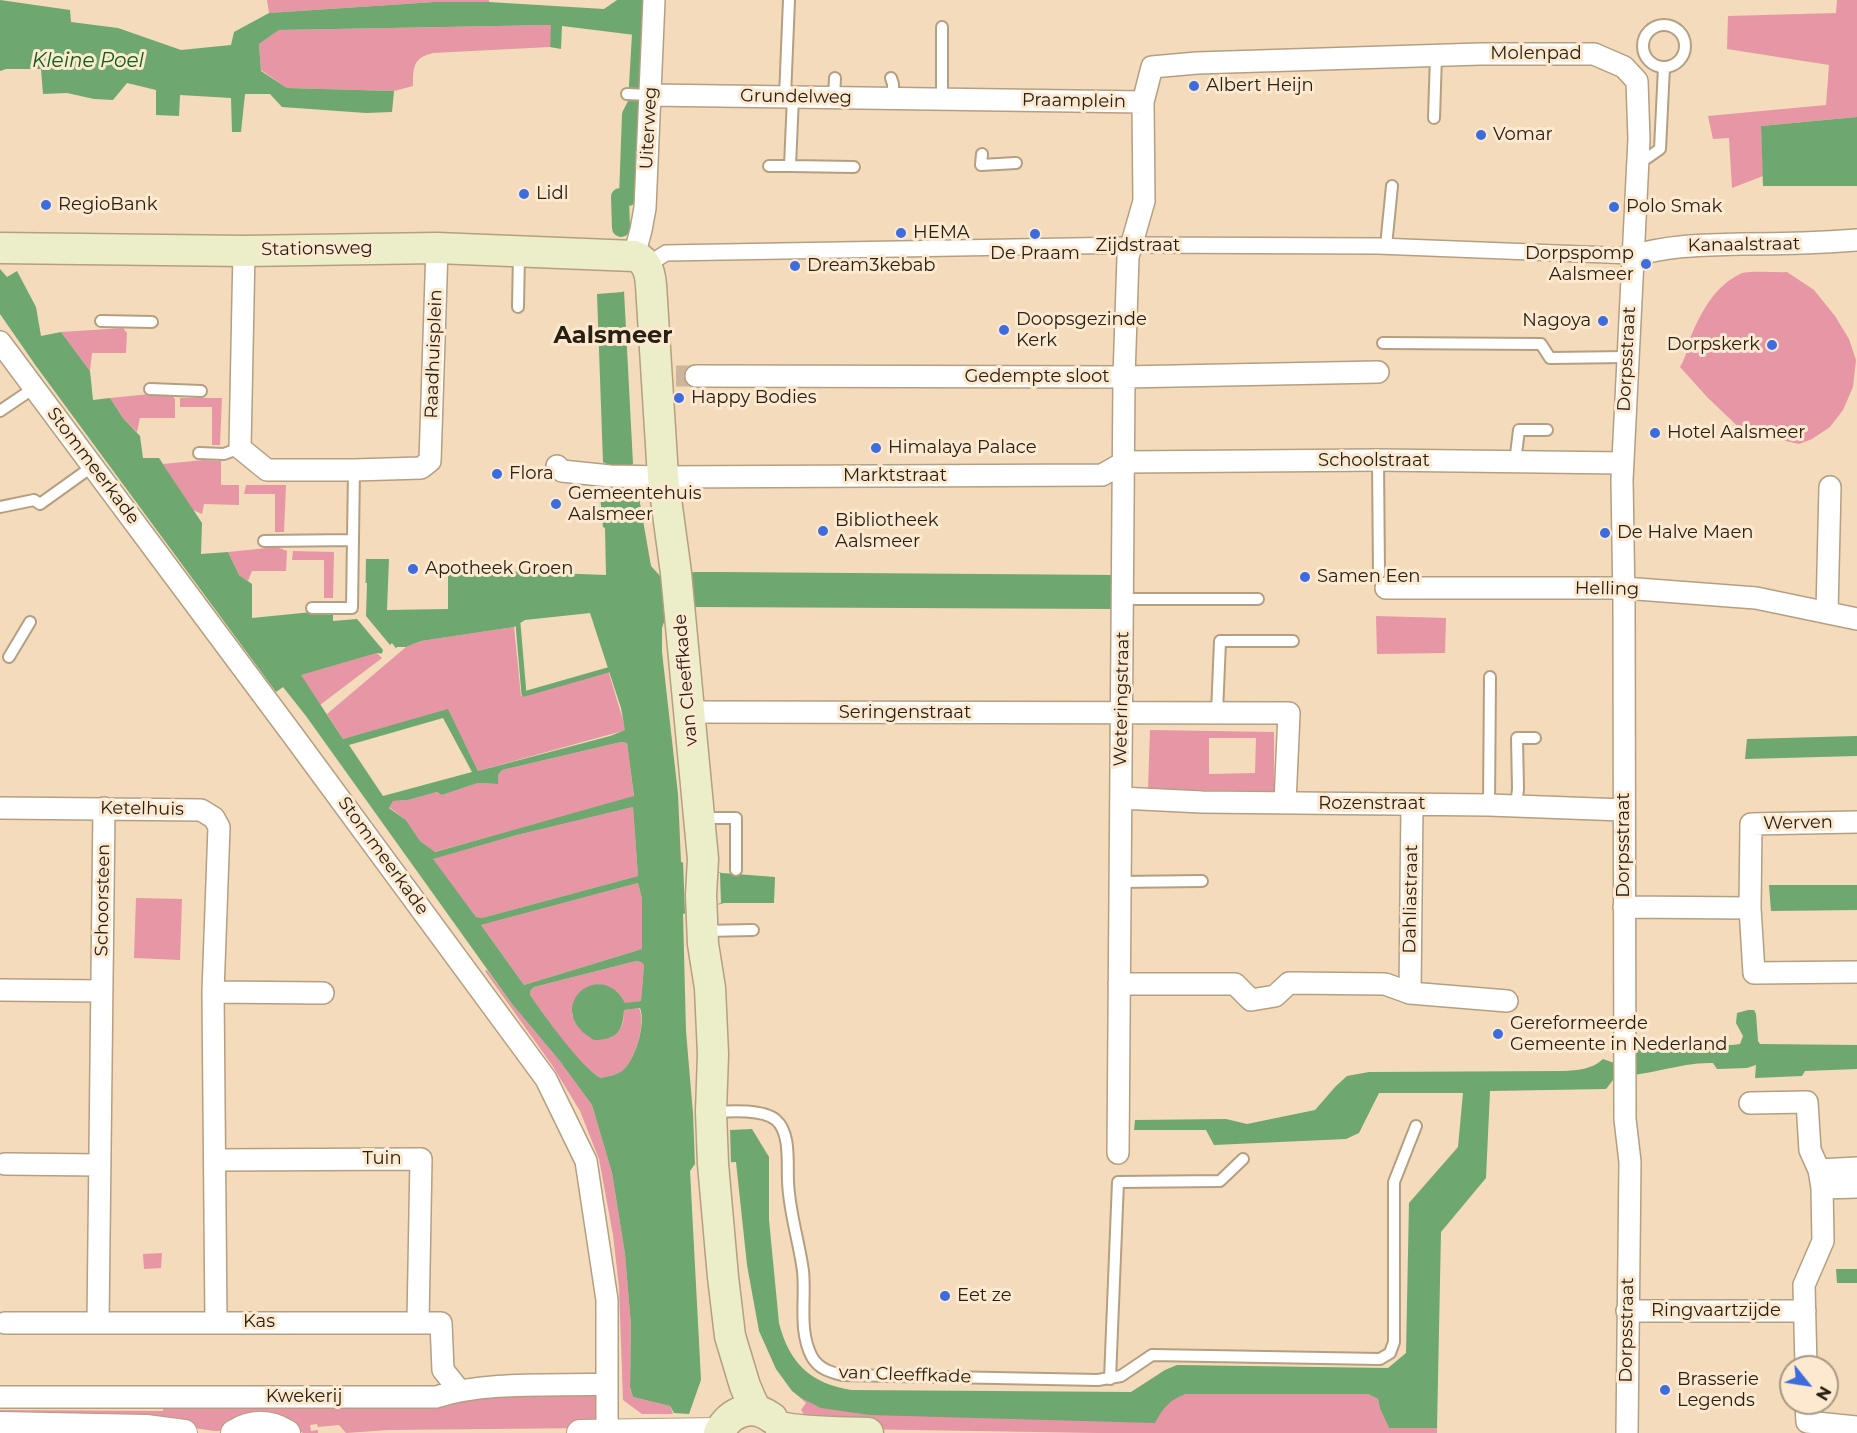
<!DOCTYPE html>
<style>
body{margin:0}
#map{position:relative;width:1857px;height:1433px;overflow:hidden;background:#f3dbbb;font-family:Montserrat,sans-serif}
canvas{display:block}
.north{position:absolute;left:1779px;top:1355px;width:60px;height:60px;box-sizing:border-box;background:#fce9cf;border:2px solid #a89984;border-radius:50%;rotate:120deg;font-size:16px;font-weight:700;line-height:24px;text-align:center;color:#292014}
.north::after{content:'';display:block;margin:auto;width:21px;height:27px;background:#3c6cdd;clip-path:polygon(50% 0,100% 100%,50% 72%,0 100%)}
</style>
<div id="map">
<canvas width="1857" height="1433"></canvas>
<div class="north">N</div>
</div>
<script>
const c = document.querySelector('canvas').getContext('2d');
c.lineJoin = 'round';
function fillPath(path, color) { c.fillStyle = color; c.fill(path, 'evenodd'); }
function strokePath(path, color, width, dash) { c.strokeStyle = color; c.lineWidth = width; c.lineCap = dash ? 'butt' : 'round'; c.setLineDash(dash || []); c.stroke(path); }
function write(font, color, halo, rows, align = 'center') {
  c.font = font + ' Montserrat,sans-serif'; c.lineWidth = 6; c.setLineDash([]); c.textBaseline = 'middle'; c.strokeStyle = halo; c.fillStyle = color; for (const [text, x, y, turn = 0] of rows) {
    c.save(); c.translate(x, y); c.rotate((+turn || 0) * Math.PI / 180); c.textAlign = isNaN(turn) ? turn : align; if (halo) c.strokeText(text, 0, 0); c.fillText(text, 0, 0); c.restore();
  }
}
const green = new Path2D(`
 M267,0H489V2H435L269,13Z
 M1837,0H1857V117L1761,126L1763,176L1732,188L1729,138L1713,139L1708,116L1826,105L1829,65L1727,49L1728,16L1836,13Z
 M552,25L550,47L433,53C413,58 413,67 413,86L394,91L287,88L261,70L259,44L279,30Z
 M1787,272L1814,290L1835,316L1849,339L1856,360L1853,387L1843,410L1830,427L1812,439L1799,444L1777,439H1751L1708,398L1680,367C1688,354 1686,348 1691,336C1701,312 1715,286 1740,274C1749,270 1776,273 1787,272Z
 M123,328L127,333L126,353H92L90,371L61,332Z
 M150,394L171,395L175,399V418H140L137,432L123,418L110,398Z
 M180,398H222L220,445H212V407H180Z
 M204,460L221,461V485H239V505L204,504L202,514L193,510L163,464Z
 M246,485H286L284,532H275V494H244Z
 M277,547L287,551L286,571H252L248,581L239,575L228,552Z
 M293,551L334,552L333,598H324V560H292Z
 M1376,616L1446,618L1445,653L1377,654Z
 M514,627L521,696L608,670L626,730L478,771L448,710L343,739L327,714L406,647L421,641Z
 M377,653L382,658L320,705L300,675Z
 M1150,730L1274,732V791L1148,790ZM1209,738H1256L1255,773L1209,774Z
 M621,742L627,743L634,797L434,852L420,841L406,820L389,807L393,801L408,800L437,792L442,795L478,783L498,784V775L502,770Z
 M633,807L638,876L482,918L476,917L432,859L517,835Z
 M638,883L642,899V949L524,985L481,925Z
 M136,898L182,899L180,960L134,958Z
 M636,961L641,962L644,965L641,1001L625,1004C619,991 611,988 598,984C582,991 573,998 572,1016L610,1038C622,1031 624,1023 624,1010L639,1008C646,1023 636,1059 623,1070C617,1075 609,1076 601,1078C578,1066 545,1017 530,995V991L534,987Z
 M487,970L512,1004L559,1060L592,1105L612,1173L625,1254L631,1326L630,1388L633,1397L670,1406L673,1414H642L623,1400L619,1287L613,1235L599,1159L580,1111L552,1065L485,971Z
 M162,1253L161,1268L144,1269L143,1254Z
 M590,1390L601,1398L603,1413L590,1426V1428L388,1430L346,1433L339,1425L318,1427L317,1424L310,1425L311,1431L318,1430V1433H303L298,1430L214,1431L181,1426L0,1420V1410L163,1411V1406L460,1399Z
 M795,1393L801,1398L1164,1406L1174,1398L1186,1394H1368L1378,1399L1380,1409L1389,1428H1437V1433H1098L852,1429L805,1416L801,1410L806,1403Z`);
const water = new Path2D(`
 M0,0L70,10L71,22L118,28L181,50L231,45L234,32L269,13L435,2H489L604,9L617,0H644L643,15L635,35L562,26L561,49L550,47L551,25L279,30L259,44L261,71L287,88L394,91L392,112L366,113L282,107L270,94H245L241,132H232L231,98L180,95L179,116L156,115V90L127,83L113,100L94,99L67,93L43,94L41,69H6L0,71Z
 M1857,117V186H1763L1761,126Z
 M0,269L7,277L17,271L36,307L41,336L61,332L90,371L93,400L110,398L123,418L140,436L143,458H159L202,523L201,554L228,552L239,575L252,584V618L312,612L333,613V621L357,619L365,614L366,559H389L387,610L448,609V569L606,575L605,528L603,527L599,485L611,467L603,462L597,294L623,292L624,291L633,464L626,467L637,486L651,566L661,577L695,572H719L1116,575L1117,609L697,607L666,616L662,628V652L678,794L681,862L722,873L775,877L774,903H724L683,914L686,1031L693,1114L731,1130L752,1129L769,1157V1220L779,1323C789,1363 811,1384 852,1390L1131,1392L1165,1370L1177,1365L1388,1368L1406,1353L1409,1203L1458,1147L1463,1093H1379L1359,1133L1346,1139L1214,1145L1206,1130H1134L1135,1120L1226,1119L1247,1124L1315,1110L1336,1086L1347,1076L1369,1072L1563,1071C1578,1070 1591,1070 1603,1059L1617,1064L1630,1042L1647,1041L1732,1045L1740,1044L1743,1036L1736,1023L1737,1013L1748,1010H1754L1756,1014L1758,1041L1760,1044L1857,1045V1069L1805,1071L1802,1076L1755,1078L1756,1065L1747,1068L1717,1069L1713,1063C1680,1062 1650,1076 1616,1076L1606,1089L1490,1091L1486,1178L1441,1232L1437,1428H1389L1380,1409L1378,1399L1368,1394H1186C1169,1400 1163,1408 1155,1423L870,1415L821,1408L801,1398L792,1391L776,1369L759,1331L747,1265L736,1162L695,1164L690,1171L701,1380L689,1414L674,1413L670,1406L633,1397L630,1387L631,1326L625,1254L612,1173L592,1105L559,1060L512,1004L306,716L283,687L276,692L36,366L0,314ZM590,613L621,708L625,730L610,736L478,771L448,709L343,739L301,675L377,653C385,654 391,655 397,647H406L421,641L514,627L525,620ZM443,718L472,772L383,796L349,745ZM621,742L627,743L634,796L435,852L420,841L406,820L389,808L393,801L408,800L437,792L442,795L478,783L498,784V775L502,770ZM633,807L638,876L482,918L476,917L433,859L517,835ZM638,883L642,899V949L524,985L481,925ZM636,961L641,962L644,965L641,1001L625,1003C600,956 540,1009 594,1040C617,1040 623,1031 624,1010L640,1008C646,1023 636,1059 623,1070C617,1075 609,1076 601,1078C581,1068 544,1015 530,995V991L534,987Z
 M1857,736V756L1745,759L1747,739Z
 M1769,885H1857V910L1771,911Z
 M1836,1269H1857V1283H1837Z`);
const pier = new Path2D(`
 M363,583H367L366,616L390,645L392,643L398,651L395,655L381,656L383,650L357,619V615L362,613Z
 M683,861L720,873L721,903L685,914Z
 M693,1113L730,1129L731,1163L695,1165Z`);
const stream = new Path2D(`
 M518,624L524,694L608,670`);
const canal = new Path2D(`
 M621,228L620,197H628L631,115L637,103L643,0`);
const minorTunnel = new Path2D(`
 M676,376H696`);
const service = new Path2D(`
 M1643 46a21 21 0 1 1 42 0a21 21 0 1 1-42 0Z
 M891,78L893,84V99
 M627,94L650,95
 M785,97L789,0
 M793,97L790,166L854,167
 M834,98L835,78
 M942,100V27
 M1434,118L1436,56
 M982,154L981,165L1016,163
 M1637,165L1660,149L1664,67
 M769,166H790
 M1386,246L1392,186
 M518,307L519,253
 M101,321L152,322
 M1383,343L1541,344L1550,358L1627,357
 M150,389L201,391
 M0,411L34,388
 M199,453L224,454L240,448
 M1378,460L1379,574
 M1515,462L1519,430H1547
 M0,507L34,500L40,504L93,466
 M264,541L353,540
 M1123,599H1258
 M312,608H352L354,470
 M9,657L30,622
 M1217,713L1220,641H1293
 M1489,805L1490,677
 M1516,806L1518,789L1517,738H1535
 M700,818H736V870
 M1120,882L1202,881
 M703,931L753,930
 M714,1112C731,1111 763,1109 776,1120C791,1133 787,1164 788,1181C789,1212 799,1241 803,1271C806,1299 798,1331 812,1357C819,1369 830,1372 842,1375L1098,1380L1121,1376L1152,1355L1380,1359L1390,1353L1394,1342V1182L1416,1126
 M1110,1379L1118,1182L1220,1181L1243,1159`);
const pedestrian = new Path2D(`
 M647,265L666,253L1130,245L1378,246L1633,256`);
const minor = new Path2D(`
 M650,95L1143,102L1152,67L1197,63L1480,54H1594L1624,67L1637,81L1639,139L1622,480L1624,603L1625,1119L1630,1162L1627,1433
 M244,251L240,448L267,470H354L421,468L430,461L437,248
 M634,256L641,230L645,208L654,0
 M1633,256C1669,245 1704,245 1742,244C1780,244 1819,243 1857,240
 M0,342L292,734L546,1079L586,1161L607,1300V1433
 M696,376L1124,377L1378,372
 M557,466L562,471L610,476L663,477L1102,475L1125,462L1378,460L1622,463
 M1386,588H1624L1756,598L1857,619
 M1827,612L1830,487
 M689,712L1289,713L1285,803
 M1121,798L1202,802L1489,805L1623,810
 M0,808L201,810L214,818L219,827L213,992L216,1323
 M1857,822L1751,824L1750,908L1754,973L1857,972
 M1624,907L1750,908
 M1119,984H1235L1251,1000L1275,996L1289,983L1385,984L1410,993L1507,1001
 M0,990L102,991
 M213,992L323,993
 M1410,993L1412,804
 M1750,1103L1807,1102L1810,1150L1819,1170L1822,1188L1823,1241L1804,1285L1806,1367
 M1118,1153L1124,377L1128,257L1144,201L1143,102
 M216,1160L421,1159L418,1322
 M5,1164L100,1165
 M1819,1170L1857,1168
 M1822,1188L1857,1187
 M1627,1311H1805
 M5,1323H441L443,1370L459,1390
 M98,1323L104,808
 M0,1397H436C486,1381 554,1386 607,1384
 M1806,1403L1807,1422L1857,1427`);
const tertiary = new Path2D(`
 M0,1425L146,1428L184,1433
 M234,1433C252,1422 269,1422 287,1433
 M580,1433L719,1431`);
const secondary = new Path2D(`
 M0,248L244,251L437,248L634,256C647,260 650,272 651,285L663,477L676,573L703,859L701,895L703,944L710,988L713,1054L711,1112L713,1164L723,1277L730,1336L745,1386L755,1409
 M780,1427C807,1433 839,1432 868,1433
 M719,1433C730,1411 752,1403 772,1418`);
const markers = [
 [1194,86,6,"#3c6cdd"],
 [1481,135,6,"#3c6cdd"],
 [524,194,6,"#3c6cdd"],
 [46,205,6,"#3c6cdd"],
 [1614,207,6,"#3c6cdd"],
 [901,233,6,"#3c6cdd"],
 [1035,234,6,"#3c6cdd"],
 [1646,264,6,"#3c6cdd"],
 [795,266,6,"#3c6cdd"],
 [1603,321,6,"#3c6cdd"],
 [1004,330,6,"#3c6cdd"],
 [1772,345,6,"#3c6cdd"],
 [679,398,6,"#3c6cdd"],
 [1655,433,6,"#3c6cdd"],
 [876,448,6,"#3c6cdd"],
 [497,474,6,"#3c6cdd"],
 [556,504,6,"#3c6cdd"],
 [823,531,6,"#3c6cdd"],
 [1605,533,6,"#3c6cdd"],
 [413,569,6,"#3c6cdd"],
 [1305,577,6,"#3c6cdd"],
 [1498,1034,6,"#3c6cdd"],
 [945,1296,6,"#3c6cdd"],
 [1665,1390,6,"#3c6cdd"]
];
const streetNames = [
 ["Molenpad",1536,54],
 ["Grundelweg",796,97,1],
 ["Praamplein",1074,101,1],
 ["Uiterweg",649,128,-87],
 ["Kanaalstraat",1744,245,-1],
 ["Zijdstraat",1138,246],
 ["Stationsweg",317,249,-1],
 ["Raadhuisplein",434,354,-88],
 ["Dorpsstraat",1627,359,-87],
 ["Gedempte sloot",1037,377],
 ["Schoolstraat",1374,461],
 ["Stommeerkade",93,466,53],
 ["Marktstraat",895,476],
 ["Helling",1607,589,1],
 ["van Cleeffkade",686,680,-95],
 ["Weteringstraat",1122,699,-89],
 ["Seringenstraat",905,713],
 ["Rozenstraat",1372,804],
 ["Ketelhuis",142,809,1],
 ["Werven",1798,823,-1],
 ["Dorpsstraat",1624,845,-90],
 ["Stommeerkade",383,856,54],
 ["Dahliastraat",1411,899,-89],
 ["Schoorsteen",103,900,-89],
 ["Tuin",382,1159],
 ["Ringvaartzijde",1716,1311],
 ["Kas",259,1322],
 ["Dorpsstraat",1627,1330,-89],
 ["van Cleeffkade",905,1375,2],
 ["Kwekerij",304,1397]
];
const poiNames = [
 ["Albert Heijn",1206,86],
 ["Vomar",1493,135],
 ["Lidl",536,194],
 ["RegioBank",58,205],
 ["Polo Smak",1626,207],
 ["HEMA",913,233],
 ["De Praam",1035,254,"center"],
 ["Dorpspomp",1634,254,"right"],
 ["Aalsmeer",1634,275,"right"],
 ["Dream3kebab",807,266],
 ["Doopsgezinde",1016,320],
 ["Kerk",1016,341],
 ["Nagoya",1591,321,"right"],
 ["Dorpskerk",1760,345,"right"],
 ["Happy Bodies",691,398],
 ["Hotel Aalsmeer",1667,433],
 ["Himalaya Palace",888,448],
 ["Flora",509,474],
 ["Gemeentehuis",568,494],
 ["Aalsmeer",568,515],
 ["Bibliotheek",835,521],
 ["Aalsmeer",835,542],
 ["De Halve Maen",1617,533],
 ["Apotheek Groen",425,569],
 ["Samen Een",1317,577],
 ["Gereformeerde",1510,1024],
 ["Gemeente in Nederland",1510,1045],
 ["Eet ze",957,1296],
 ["Brasserie",1677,1380],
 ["Legends",1677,1401]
];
const waterNames = [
 ["Kleine Poel",88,61]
];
const districtNames = [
 ["Aalsmeer",613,336]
];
fillPath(green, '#e796a5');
fillPath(water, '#6ea76f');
fillPath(pier, '#f3dbbb');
strokePath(stream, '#6ea76f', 5);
strokePath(canal, '#6ea76f', 18);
strokePath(minorTunnel, '#cbb69a', 21, [21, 10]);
strokePath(service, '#b59f81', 14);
strokePath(pedestrian, '#b59f81', 18);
strokePath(minor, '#b59f81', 24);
strokePath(tertiary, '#b59f81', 28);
strokePath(secondary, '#b59f81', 33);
strokePath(service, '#fff', 10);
strokePath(pedestrian, '#fff', 15);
strokePath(minor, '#fff', 21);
strokePath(tertiary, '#fff', 26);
strokePath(secondary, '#ecedc9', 30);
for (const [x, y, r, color] of markers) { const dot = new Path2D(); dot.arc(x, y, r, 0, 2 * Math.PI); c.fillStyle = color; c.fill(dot); strokePath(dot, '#fce9cf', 2); }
write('18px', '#292014', '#fce9cf', streetNames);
write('18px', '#292014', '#fce9cf', poiNames, 'left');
write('italic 20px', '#0b6018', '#fce9cf', waterNames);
write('bold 24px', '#292014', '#fce9cf', districtNames);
</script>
